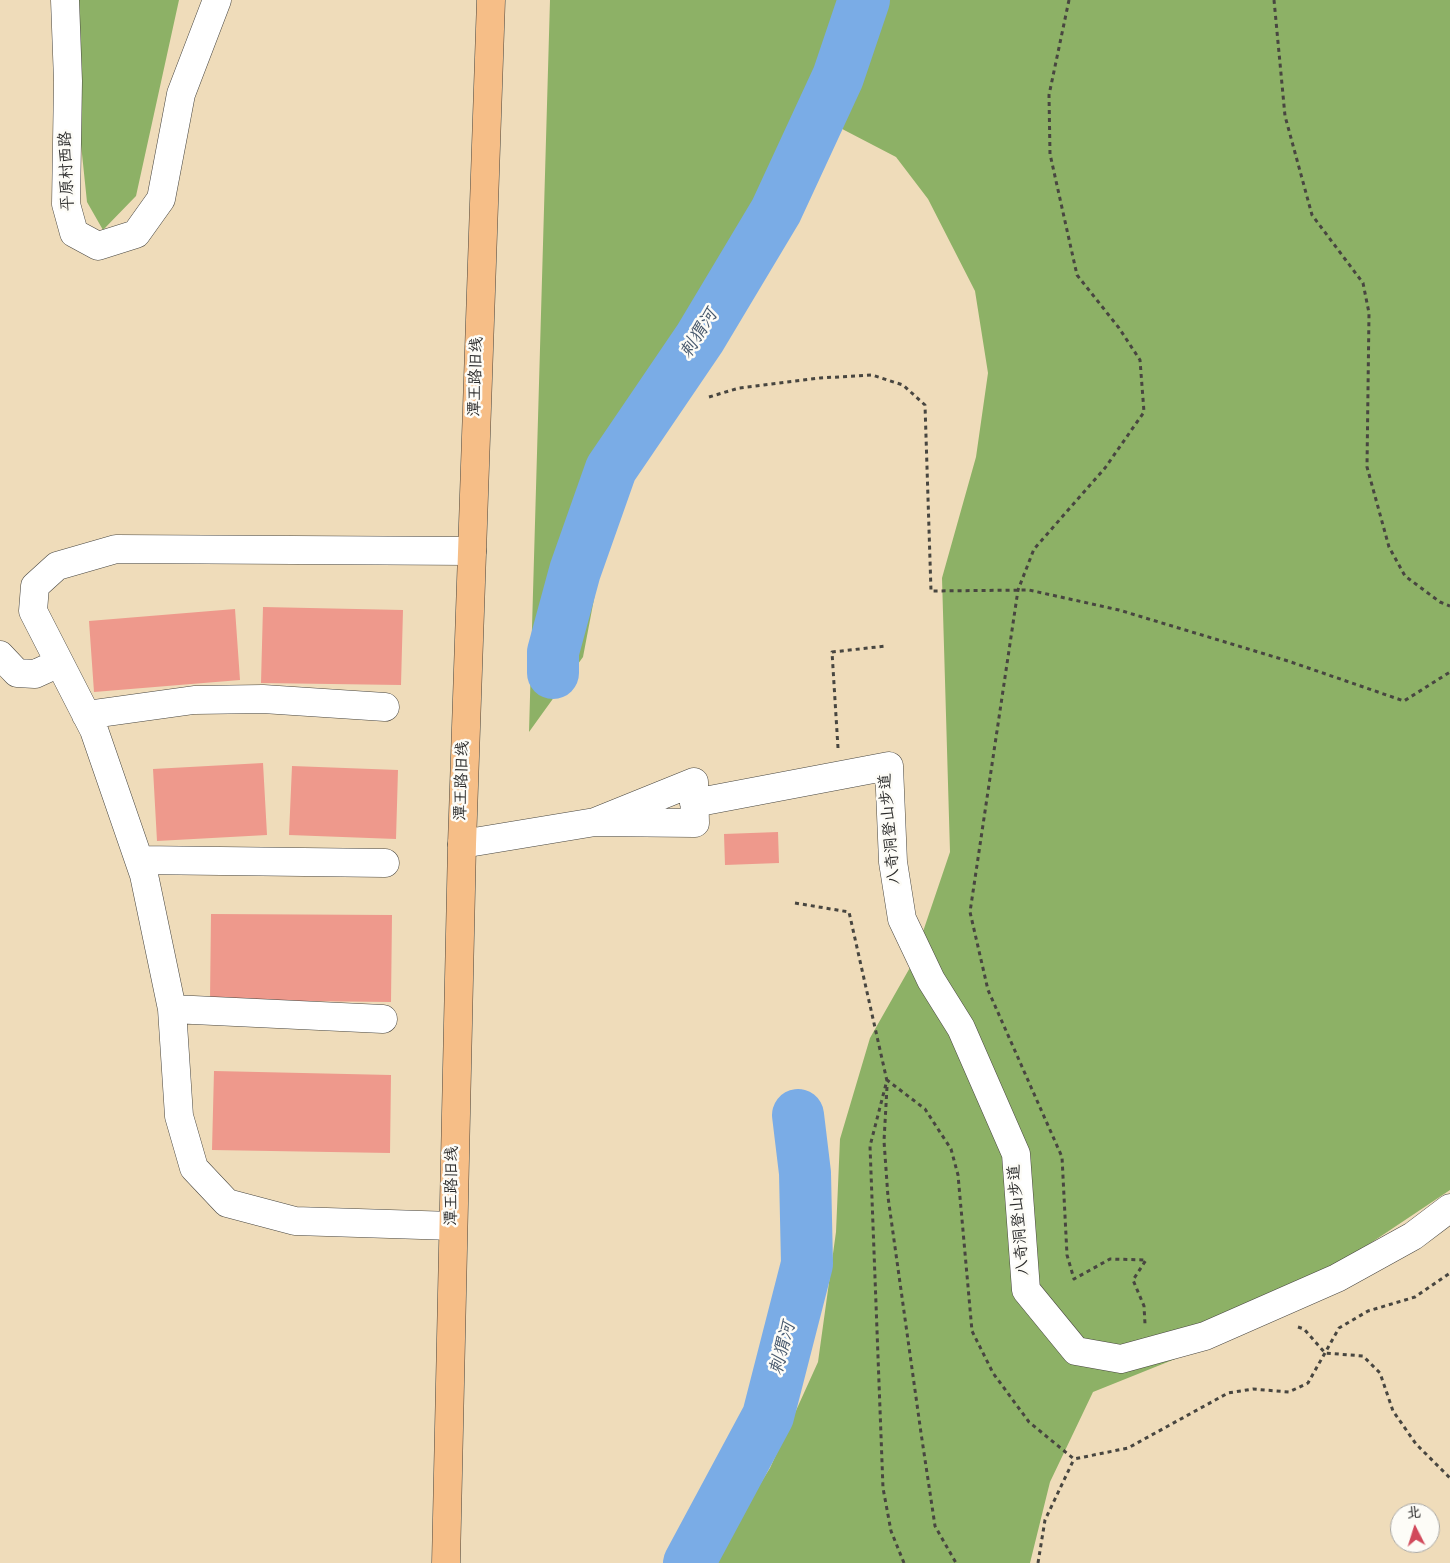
<!DOCTYPE html>
<meta charset="utf-8">
<style>
body{margin:0}
#map{position:relative;width:1450px;height:1563px;overflow:hidden;background:#efdcba;font-family:Dekko,"LXGW WenKai TC",sans-serif}
canvas{display:block}
.north{position:absolute;left:1390px;top:1503px;width:50px;height:50px;box-sizing:border-box;background:#fdfcf7;border:1px solid #a9a8a5;border-radius:50%;rotate:355deg;font-size:14px;font-weight:700;line-height:20px;text-align:center;color:#2b2b2b}
.north::after{content:'';display:block;margin:auto;width:18px;height:22px;background:#d1495b;clip-path:polygon(50% 0,100% 100%,50% 72%,0 100%)}
</style>
<div id="map">
<canvas width="1450" height="1563"></canvas>
<div class="north">北</div>
</div>
<script>
const c = document.querySelector('canvas').getContext('2d');
c.lineJoin = 'round';
function fillPath(path, color) { c.fillStyle = color; c.fill(path, 'evenodd'); }
function strokePath(path, color, width, dash) { c.strokeStyle = color; c.lineWidth = width; c.lineCap = dash ? 'butt' : 'round'; c.setLineDash(dash || []); c.stroke(path); }
function write(font, color, halo, rows, align = 'center') {
  c.font = font + ' Dekko,"LXGW WenKai TC",sans-serif'; c.lineWidth = 5; c.setLineDash([]); c.textBaseline = 'middle'; c.strokeStyle = halo; c.fillStyle = color; for (const [text, x, y, turn = 0] of rows) {
    c.save(); c.translate(x, y); c.rotate((+turn || 0) * Math.PI / 180); c.textAlign = isNaN(turn) ? turn : align; if (halo) c.strokeText(text, 0, 0); c.fillText(text, 0, 0); c.restore();
  }
}
const forest = new Path2D(`
 M66,0H179L136,196L103,230L87,202Z
 M550,0H1450V1190L1266,1313L1205,1347L1093,1392L1050,1482L1030,1563H711L770,1468L818,1362L836,1232L840,1139L870,1038L912,964L950,852L942,578L976,457L988,373L975,291L928,199L896,157L798,106L754,221L686,329L640,429L605,541L583,657L529,732Z`);
const river = new Path2D(`
 M553,673V652L575,571L611,469L700,338L776,211L838,77L864,0
 M689,1563L768,1416L807,1264L805,1173L798,1115`);
const building = new Path2D(`
 M263,607L403,610L401,685L261,683Z
 M235,609L240,680L94,692L89,621Z
 M263,763L267,835L157,841L153,769Z
 M292,766L398,770L396,839L289,835Z
 M778,832L779,863L725,865L724,834Z
 M211,914L392,915L391,1002L210,1000Z
 M214,1071L391,1075L390,1153L212,1150Z`);
const path = new Path2D(`
 M1069,0L1049,95L1050,154L1077,275L1119,328L1140,360L1144,412L1105,468L1034,549L1018,590L970,912L988,990L1062,1157L1067,1255L1074,1279L1110,1259L1146,1260L1133,1280L1144,1306L1145,1324
 M1274,0L1285,116L1312,215L1363,283L1369,313L1367,467L1389,547L1405,576L1440,602L1450,606
 M709,397L739,388L820,378L872,375L903,385L925,405L931,591L1029,590L1119,610L1288,661L1404,701L1450,672
 M838,748L832,652L886,646
 M795,903L849,912L887,1081
 M887,1087L884,1141L888,1197L921,1433L935,1526L956,1563
 M1298,1327L1304,1329L1325,1353L1363,1356L1380,1373L1393,1411L1416,1444L1450,1478
 M904,1563L891,1531L883,1488L870,1146L887,1080L925,1109L951,1149L958,1175L972,1331L993,1373L1029,1422L1074,1459L1128,1448L1228,1393L1253,1389L1289,1392L1308,1383L1339,1328L1368,1311L1415,1297L1450,1273
 M1038,1563L1045,1520L1074,1459`);
const minor = new Path2D(`
 M65,0L68,81L66,204L74,233L98,246L136,234L161,199L181,94L217,0
 M0,655L17,673L35,674L59,663
 M86,715L194,700L263,699L385,707
 M694,803L889,766L893,862L902,919L931,980L961,1028L1016,1154L1026,1290L1076,1351L1121,1359L1205,1336L1337,1278L1413,1236L1450,1208
 M462,844L595,822L695,823L694,782L595,822
 M139,860L385,863
 M172,1009L383,1019
 M453,1226L295,1221L227,1203L194,1168L179,1116L172,1009L144,875L94,730L33,611L35,586L57,566L116,549L472,551`);
const major = new Path2D(`
 M446,1563L462,844L491,0`);
const streetNames = [
 ["平原村西路",69,171,-92],
 ["潭王路旧线",478,377,-88],
 ["潭王路旧线",464,781,-88],
 ["八奇洞登山步道",892,829,-95],
 ["潭王路旧线",454,1186,-89],
 ["八奇洞登山步道",1021,1220,-95]
];
const waterNames = [
 ["刺猬河",701,335,-58],
 ["刺猬河",785,1349,-75]
];
fillPath(forest, '#8db166');
strokePath(river, '#7aace6', 52);
fillPath(building, '#ee998c');
strokePath(minor, '#484640', 29);
strokePath(major, '#484640', 29);
strokePath(path, '#484640', 3, [4, 4]);
strokePath(minor, '#fff', 28);
strokePath(major, '#f6be87', 28);
write('16px', '#2b2b2b', '#fdfcf7', streetNames);
write('italic 18px', '#47586c', '#fdfcf7', waterNames);
</script>
